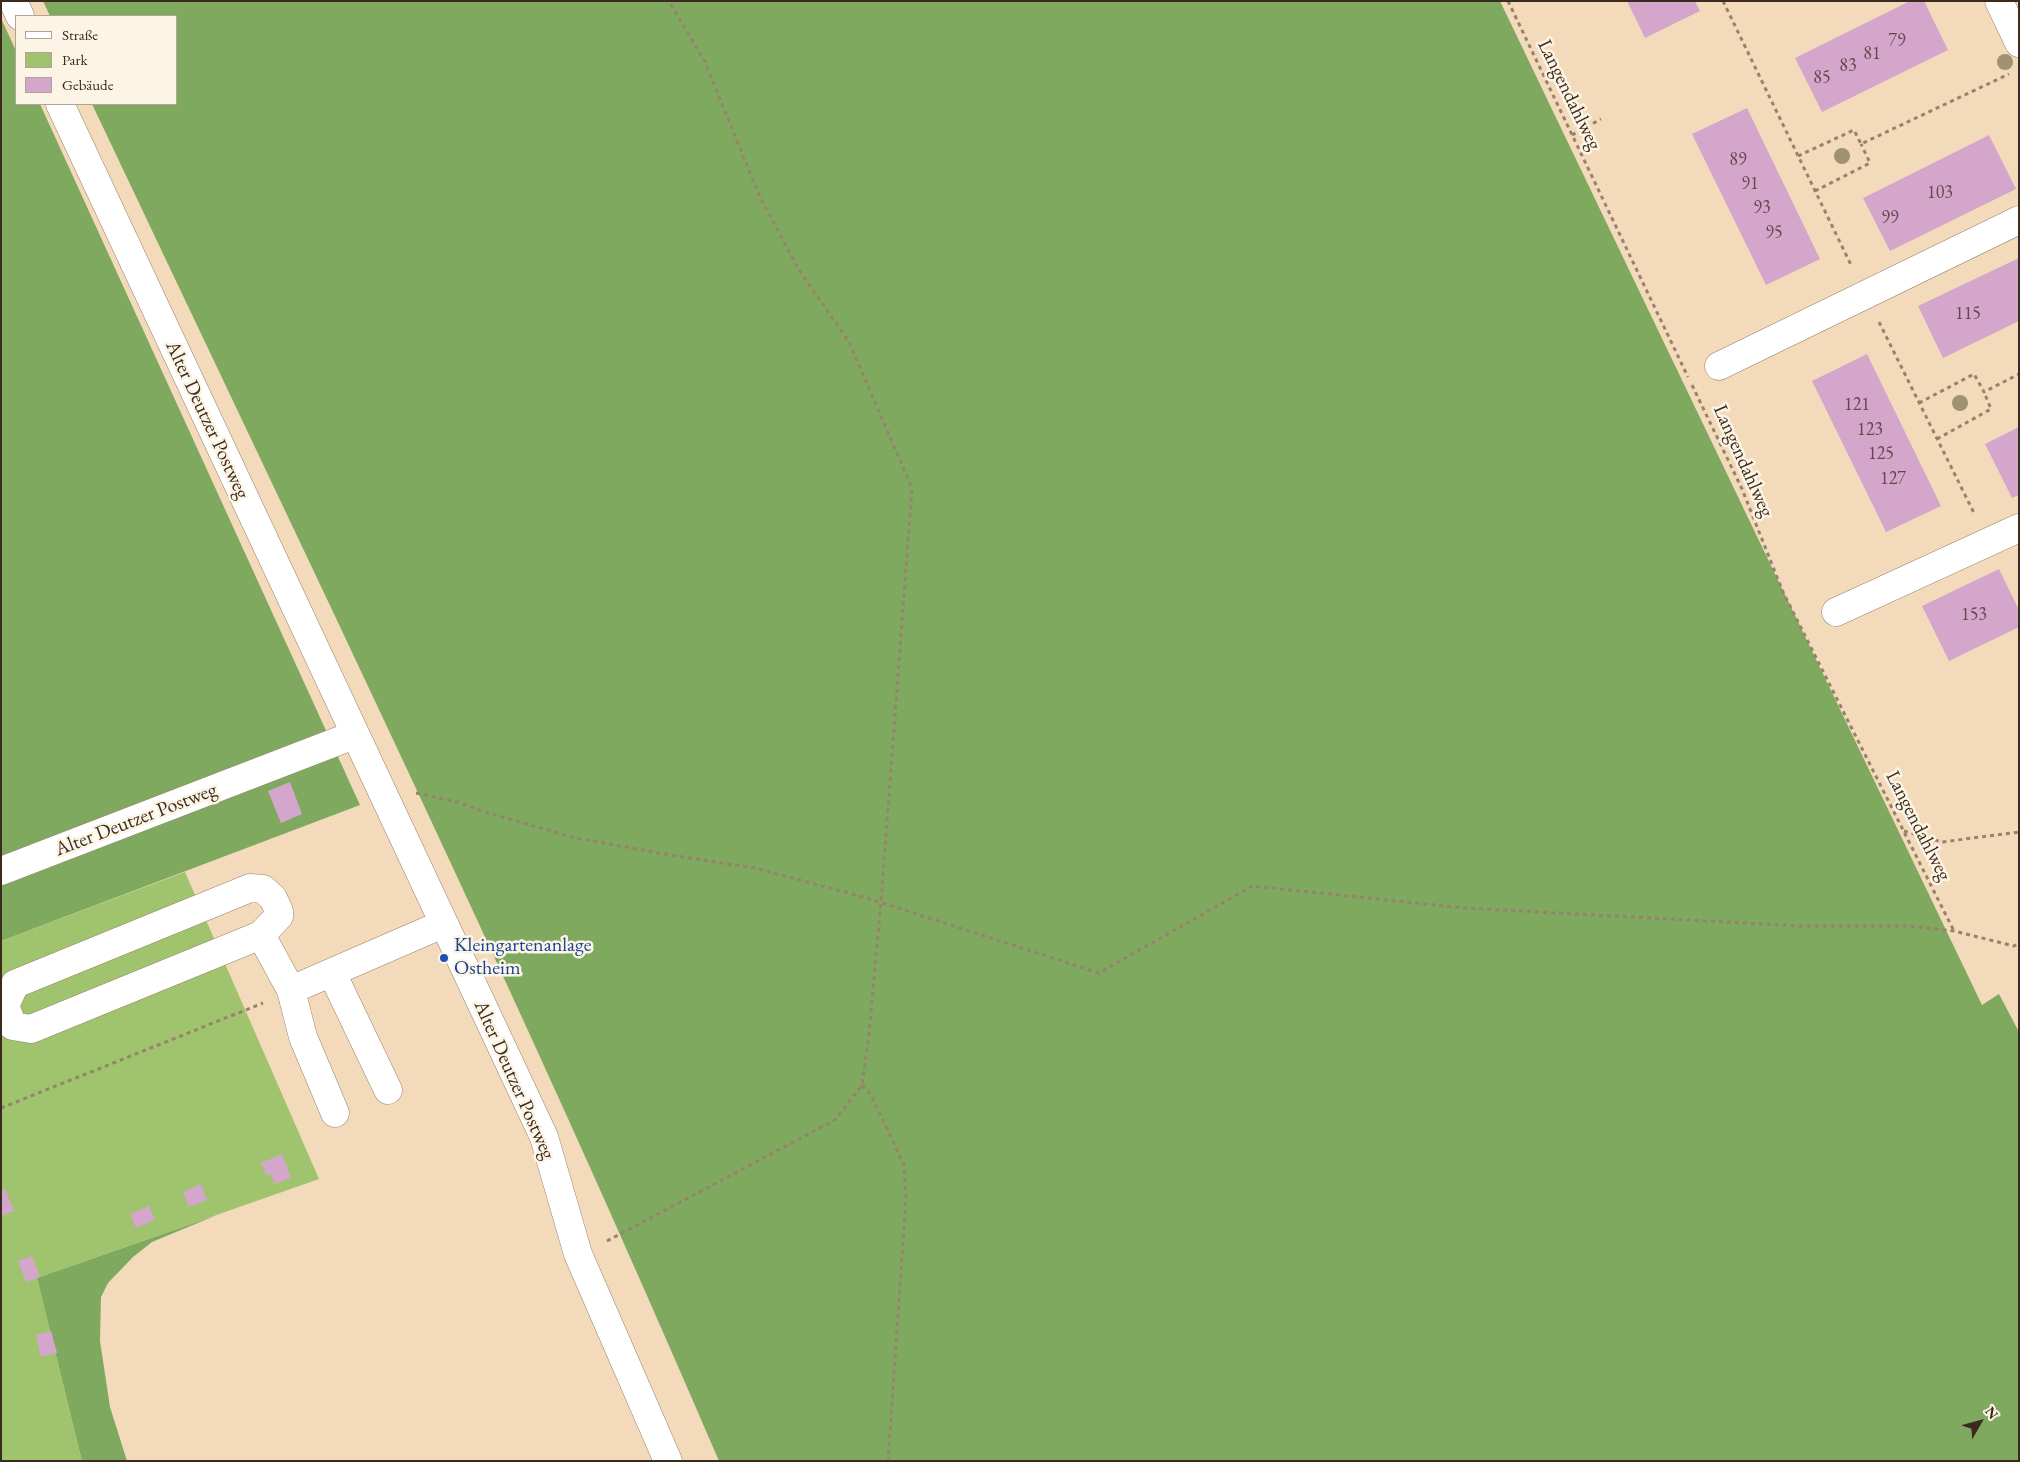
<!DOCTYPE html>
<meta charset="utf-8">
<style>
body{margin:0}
#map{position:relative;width:2020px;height:1462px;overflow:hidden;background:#f3dabb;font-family:"EB Garamond",serif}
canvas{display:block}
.frame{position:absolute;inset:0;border:2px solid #3b2a1e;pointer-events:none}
.legend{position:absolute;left:15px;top:15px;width:162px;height:90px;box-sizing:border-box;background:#fcf5e5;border:1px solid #afa495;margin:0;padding:6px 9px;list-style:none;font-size:15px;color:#3b2a1e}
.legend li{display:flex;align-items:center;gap:10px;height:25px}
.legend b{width:25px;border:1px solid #afa495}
.north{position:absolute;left:1955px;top:1397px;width:50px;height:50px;-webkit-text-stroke:4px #fcf5e5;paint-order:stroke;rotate:52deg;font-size:14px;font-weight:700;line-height:20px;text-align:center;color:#3b2a1e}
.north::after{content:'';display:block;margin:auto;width:18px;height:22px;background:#3b2a1e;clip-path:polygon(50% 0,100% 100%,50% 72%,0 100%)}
</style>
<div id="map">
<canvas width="2020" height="1462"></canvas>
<div class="frame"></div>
<ul class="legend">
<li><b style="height:6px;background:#fff"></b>Straße</li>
<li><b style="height:14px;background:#a0c36d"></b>Park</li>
<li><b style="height:14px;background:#d5a6cc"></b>Gebäude</li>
</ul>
<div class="north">N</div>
</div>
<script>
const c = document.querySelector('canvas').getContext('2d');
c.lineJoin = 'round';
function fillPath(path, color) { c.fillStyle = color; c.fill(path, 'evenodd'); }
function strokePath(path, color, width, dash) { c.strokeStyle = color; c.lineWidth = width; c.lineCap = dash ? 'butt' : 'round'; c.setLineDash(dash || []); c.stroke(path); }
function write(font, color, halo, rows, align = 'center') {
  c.font = font + ' "EB Garamond",serif'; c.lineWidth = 5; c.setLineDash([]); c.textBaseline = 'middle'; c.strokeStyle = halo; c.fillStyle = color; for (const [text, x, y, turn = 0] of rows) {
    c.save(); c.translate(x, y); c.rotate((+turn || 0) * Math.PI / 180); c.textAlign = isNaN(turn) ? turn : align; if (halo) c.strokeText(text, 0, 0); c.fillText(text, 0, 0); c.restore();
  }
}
const green = new Path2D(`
 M185,872L319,1179L37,1278L82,1461H1V941Z`);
const forest = new Path2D(`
 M43,1H1500L1982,1005L1999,994L2019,1032V1461H719C523,1003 305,554 92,104H176V16H50Z
 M1,18L16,51V104H40L360,805L1,941Z
 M217,1215L152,1242L133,1257L108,1283L101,1297L100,1341L110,1407L127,1461H82L37,1278Z`);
const building = new Path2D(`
 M1627,1H1695L1700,11L1645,38Z
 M1910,1H1924L1948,50L1822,112L1795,58Z
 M1747,108L1820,259L1766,285L1692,134Z
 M1989,135L2016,189L1890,251L1863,198Z
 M2019,258V321L1943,358L1918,306Z
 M1867,354L1941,506L1886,532L1812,381Z
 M2019,427V495L2012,498L1985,444Z
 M1999,569L2019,610V627L1949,661L1922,606Z
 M290,782L302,814L281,823L268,791Z
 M282,1154L291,1178L275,1184L271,1174L267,1176L261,1163Z
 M201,1184L207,1200L189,1207L183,1192Z
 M5,1189L14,1211L1,1216V1191Z
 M149,1206L155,1220L136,1228L130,1214Z
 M32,1256L40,1277L26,1282L18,1261Z
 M51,1331L57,1353L41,1357L36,1335Z`);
const path = new Path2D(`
 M1508,1L1688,377
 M1723,1L1852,267
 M1572,135L1601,119
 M1798,156L1854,130L1861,144L2009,74
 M1815,191L1870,163L1861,144
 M1879,322L1974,513
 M1692,385L1742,489L1783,592L1954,931
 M1919,403L1974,374L1984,392L2019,374
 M1937,439L1991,409L1984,392
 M416,793L458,802L488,813L576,838L676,856L755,868L867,898L1099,973L1252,886L1464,908L1801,926H1909L1954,931L2014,946L2019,943
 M1904,831L1942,842L2019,832
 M862,1085L871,1095L904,1165L906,1198L888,1461
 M1,1108L263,1003
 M607,1241L835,1120L862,1085L869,1033L881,902L912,488L849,342L799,270L759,195L705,62L669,1`);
const minor = new Path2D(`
 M13,1L20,16
 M1999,1L2019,43
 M60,104L544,1137L578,1254L668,1461
 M1719,366L2019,220
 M1836,612L2019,528
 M1,871L354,735
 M261,935L279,916V911L273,898L263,889L250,888L15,984L5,1006L13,1026L31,1029L261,935L291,990L303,1037L335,1113
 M332,973L388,1090
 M291,990L443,924`);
const trees = [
 [2005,62],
 [1842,156],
 [1960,403]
];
const markers = [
 [444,958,5,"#1a4fb4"]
];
const numberNames = [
 ["79",1897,41],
 ["81",1872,54],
 ["83",1848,66],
 ["85",1822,78],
 ["89",1738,160],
 ["91",1750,184],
 ["103",1940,193],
 ["93",1762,208],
 ["99",1890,218],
 ["95",1774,233],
 ["115",1968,314],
 ["121",1857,405],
 ["123",1870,430],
 ["125",1881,454],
 ["127",1893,479],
 ["153",1974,615]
];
const streetNames = [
 ["Langendahlweg",1569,95,64],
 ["Alter Deutzer Postweg",207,420,65],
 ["Langendahlweg",1743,461,66],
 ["Alter Deutzer Postweg",136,820,-21],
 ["Langendahlweg",1918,826,63],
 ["Alter Deutzer Postweg",514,1080,66]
];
const transitNames = [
 ["Kleingartenanlage",454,946],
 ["Ostheim",454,969]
];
fillPath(green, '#a0c36d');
fillPath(forest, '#80a960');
fillPath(building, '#d5a6cc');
strokePath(minor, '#97826c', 29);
strokePath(path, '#97826c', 3, [4, 4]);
strokePath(minor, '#fff', 28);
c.fillStyle = '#9e9272';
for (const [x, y] of trees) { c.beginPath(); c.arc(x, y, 8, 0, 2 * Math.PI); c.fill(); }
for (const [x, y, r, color] of markers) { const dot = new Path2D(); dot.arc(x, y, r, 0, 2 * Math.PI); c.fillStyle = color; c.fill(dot); strokePath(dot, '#fcf5e5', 2); }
write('18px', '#62494a', null, numberNames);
write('20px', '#3b2a1e', '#fcf5e5', streetNames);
write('20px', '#164399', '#fcf5e5', transitNames, 'left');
</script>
